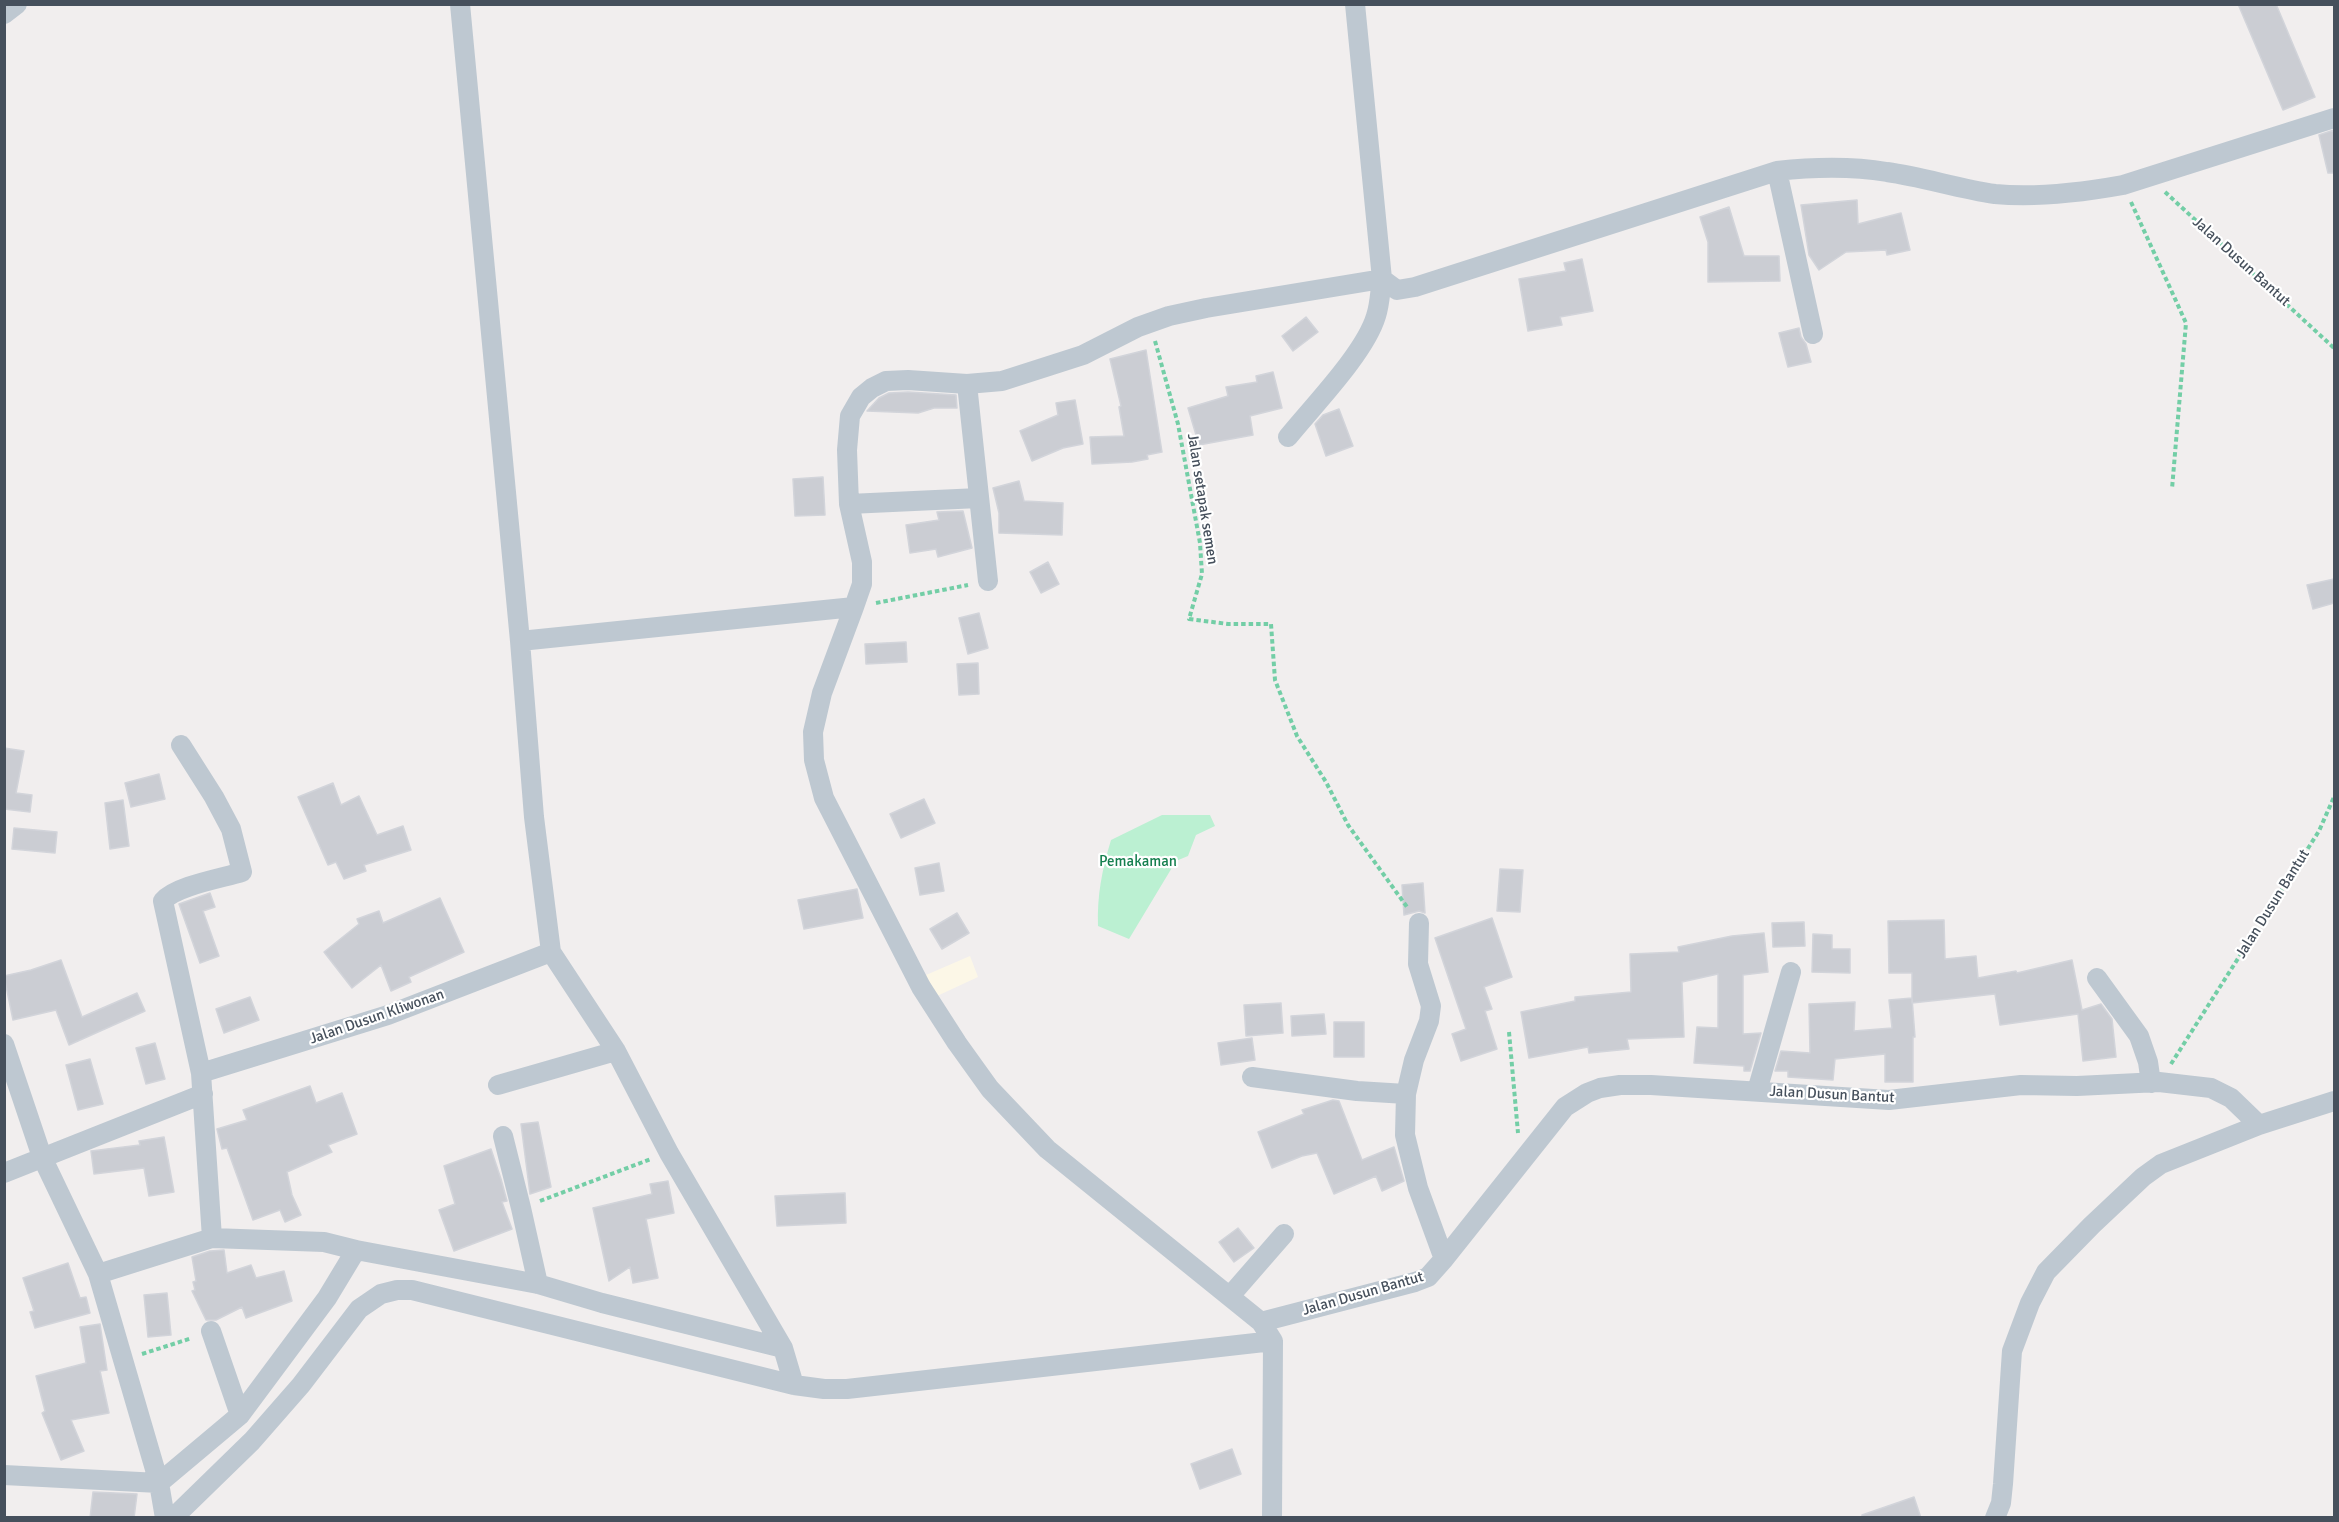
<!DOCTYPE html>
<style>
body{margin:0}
#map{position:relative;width:2339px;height:1522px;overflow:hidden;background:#f1eeee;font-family:Signika,sans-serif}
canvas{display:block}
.frame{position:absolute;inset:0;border:6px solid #46505c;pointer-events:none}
</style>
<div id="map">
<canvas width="2339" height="1522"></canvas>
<div class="frame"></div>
</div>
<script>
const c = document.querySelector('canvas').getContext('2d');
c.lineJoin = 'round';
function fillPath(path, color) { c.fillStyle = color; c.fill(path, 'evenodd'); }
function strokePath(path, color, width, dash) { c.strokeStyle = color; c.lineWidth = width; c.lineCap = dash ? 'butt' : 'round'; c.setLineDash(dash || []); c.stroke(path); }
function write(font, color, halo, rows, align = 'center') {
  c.font = font + ' Signika,sans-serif'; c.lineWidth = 4.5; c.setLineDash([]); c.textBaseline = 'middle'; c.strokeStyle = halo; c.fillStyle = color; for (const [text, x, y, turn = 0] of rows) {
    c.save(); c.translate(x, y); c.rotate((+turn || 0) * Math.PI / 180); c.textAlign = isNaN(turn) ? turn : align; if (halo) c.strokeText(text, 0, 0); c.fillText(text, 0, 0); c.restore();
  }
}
const commercial = new Path2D(`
 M970,956L978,977L937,996L926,975Z`);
const green = new Path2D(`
 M1162,815H1210L1215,826L1196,835L1188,856L1176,861L1129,939L1098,926C1097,895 1102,870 1111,840Z`);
const building = new Path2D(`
 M2238,4H2276L2315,97L2283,110Z
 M2334,130V173H2328L2319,135Z
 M1857,200L1858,224L1901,213L1910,250L1887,255L1886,250L1846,252L1819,270L1809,255L1801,205Z
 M1729,207L1744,256H1779L1780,281L1708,282V242L1700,217Z
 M1582,259L1593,311L1560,317L1562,325L1528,331L1519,279L1566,271L1564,263Z
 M1306,317L1318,332L1293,351L1282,336Z
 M1799,328L1801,337L1806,344L1811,362L1788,367L1779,333Z
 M1146,350L1162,452L1147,455L1148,459L1132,462L1092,464L1090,437L1124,436L1119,407L1121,406L1110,359Z
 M1273,372L1282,408L1250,416L1253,435L1199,445L1188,408L1228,396L1226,387L1257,382L1256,376Z
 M908,392L956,395L957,408H934L918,413L867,411L879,398L889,393Z
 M1075,400L1083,444L1063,448L1032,461L1020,431L1058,415L1056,403Z
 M1339,409L1353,446L1326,456L1315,424L1323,415Z
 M823,477L825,515L795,516L793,479Z
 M1019,481L1024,501L1063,503L1062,535L999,533V513L993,488Z
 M963,511L972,548L938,557L936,549L910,553L906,525L939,520L937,512Z
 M1048,562L1059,584L1041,593L1030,572Z
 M2334,579V603L2313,609L2307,585Z
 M979,613L988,648L968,654L959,618Z
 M906,642L907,662L866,664L865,644Z
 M978,663L979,694L959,695L957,664Z
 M4,748L24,751L16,793L32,795L30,812L4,809Z
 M159,774L165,799L131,807L125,783Z
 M333,783L341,805L359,796L377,835L403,826L411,850L364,865L366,871L344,879L336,862L328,865L298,797Z
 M924,799L935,823L901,838L890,814Z
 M123,800L129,846L110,849L105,803Z
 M14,828L57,832L55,853L12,849Z
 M939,863L944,891L920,895L915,868Z
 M1500,869L1523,870L1520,912L1497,911Z
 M1423,883L1425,913L1419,911L1404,915L1402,885Z
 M857,889L863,918L804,929L798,900Z
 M210,893L215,907L203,911L219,956L200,963L179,904Z
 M440,898L464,952L409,977L411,982L391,991L381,965L352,988L324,952L359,924L357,919L379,911L383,923Z
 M957,913L969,933L942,949L930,929Z
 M1492,918L1512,977L1484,987L1492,1009L1485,1011L1497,1049L1461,1061L1452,1034L1466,1029L1435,938Z
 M1944,920L1945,959L1976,956L1978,978L2016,971L2017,973L2072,960L2082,1010L2101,1004L2112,1019L2116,1057L2083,1061L2078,1014L2000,1025L1995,994L1912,1003V973H1889L1888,921Z
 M1804,922L1805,946L1773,947L1772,923Z
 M1764,933L1768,972L1743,975V1034L1761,1033L1750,1071H1744V1066L1694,1063L1697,1027L1718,1028V974L1682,982L1684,1037L1627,1039L1629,1049L1589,1053L1588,1047L1529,1058L1521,1012L1575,1001V997L1631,992L1630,954L1679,952L1678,947L1732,936Z
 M1813,934L1832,935V949H1850V973L1812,972Z
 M61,960L82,1017L137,993L145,1011L69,1045L56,1010L13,1020L4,976L31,970Z
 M250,997L259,1020L224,1033L216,1009Z
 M1912,998L1915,1037H1913V1082H1885V1054L1835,1059L1833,1080L1788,1077V1071H1775L1781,1051L1810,1053L1809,1004L1855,1002L1854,1031L1892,1028L1889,1000Z
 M1281,1003L1283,1033L1246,1036L1244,1005Z
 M1324,1014L1326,1034L1292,1036L1291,1016Z
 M1334,1022H1364V1057H1334Z
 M1252,1038L1255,1060L1221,1065L1218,1043Z
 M155,1043L165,1079L146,1084L136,1048Z
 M90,1059L103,1104L78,1110L66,1065Z
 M310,1086L316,1103L342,1093L357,1134L328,1145L332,1152L287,1172L292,1195L301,1215L285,1222L280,1210L253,1220L227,1148L222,1149L217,1129L247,1120L243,1110Z
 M1333,1100L1339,1101L1362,1160L1394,1147L1404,1181L1382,1191L1376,1176L1334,1194L1317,1153L1302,1156L1272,1168L1258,1132L1304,1114L1302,1110Z
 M538,1122L551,1187L530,1194L521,1124Z
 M164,1137L174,1192L149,1196L144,1168L94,1174L91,1151L140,1145L139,1141Z
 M491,1149L501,1179L507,1201L502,1202L512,1229L454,1251L439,1210L455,1204L444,1166Z
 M668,1181L674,1213L646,1219L658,1278L633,1283L630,1267L609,1281L593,1208L652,1194L650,1184Z
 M845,1193L846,1223L777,1226L775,1196Z
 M1238,1228L1254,1248L1234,1262L1219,1242Z
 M224,1250L227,1273L251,1265L256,1278L284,1271L292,1301L246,1318L242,1307L216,1320H206L192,1291L195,1290L193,1282L196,1281L192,1257L210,1251Z
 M68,1263L80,1298L86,1297L90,1313L35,1328L30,1312L34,1311L23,1278Z
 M167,1293L171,1335L148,1337L144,1295Z
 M100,1324L107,1370L100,1371L109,1413L71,1420L84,1451L61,1460L42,1413L45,1411L36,1376L86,1363L80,1327Z
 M1232,1449L1241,1474L1200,1489L1191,1464Z
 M93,1492L137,1494L134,1518H90Z
 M1914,1497L1921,1518H1862V1515Z`);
const path = new Path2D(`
 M2165,192L2334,348
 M2131,202L2186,323L2172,489
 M1155,341L1178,424L1200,543L1202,574L1189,619L1228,624H1271L1275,680L1297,736L1326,782L1348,825L1407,907
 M876,603L968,585
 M1509,1032L1518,1133
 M2171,1064L2319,831L2334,797
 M540,1201L651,1159
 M142,1354L192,1338`);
const street = new Path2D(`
 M460,4L520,641L534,817L551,952L616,1051L669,1153L783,1348L794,1385
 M4,14L17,4
 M1777,171L1813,334
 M1382,279L1397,290L1415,287L1777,171C1813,167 1851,166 1887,172C1923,177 1959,189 1995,194C2035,198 2084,192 2123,185L2334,118
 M967,384L988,581
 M1288,437C1313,406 1365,353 1376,316C1380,304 1380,291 1382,279L1355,4
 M849,504L979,498
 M854,607L862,584V562L849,504L847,450L850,416L861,397L872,388L886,381L908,380L967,384L1002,381L1083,355L1138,327L1169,316L1206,308L1382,279
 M520,641L854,607L822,693L813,732L814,760L824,798L921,987L957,1043L990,1089L1047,1149L1261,1322L1273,1341L1272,1518
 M1419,923L1418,964L1431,1006L1429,1021L1414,1060L1406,1094L1405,1135L1418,1188L1444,1259
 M2097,978L2139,1036L2148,1062L2151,1083
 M4,1044L42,1157L98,1274L159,1483L240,1415L327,1298L356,1250L538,1284L602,1303L783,1348
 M201,1073L388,1015L551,952
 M1252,1077L1357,1091L1406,1094
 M498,1085L616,1051
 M1757,1091L1791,972
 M503,1136L521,1208L538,1284
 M4,1173L203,1094
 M212,1238L324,1242L356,1250
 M98,1274L212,1238L201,1073L163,901C175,886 223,878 242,872L231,829L214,797L181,745
 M1230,1296L1284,1234
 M1261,1322L1415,1282L1428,1277L1444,1259L1565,1107L1587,1093L1600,1088L1620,1085H1651L1889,1100L2021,1085L2077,1086L2159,1082L2211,1088L2231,1098L2259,1125
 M211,1331L240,1415
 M4,1475L159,1483L165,1518
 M173,1518L252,1441L301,1385L359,1309L381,1294L397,1290H412L794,1385L824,1389H847L1273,1341
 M1995,1518L2001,1503L2003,1484L2012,1351L2030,1303L2046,1272L2092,1225L2143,1177L2161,1164L2259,1125L2334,1101`);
const streetNames = [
 ["Jalan Dusun Bantut",2241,262,42],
 ["Jalan setapak semen",1202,499,81],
 ["Jalan Dusun Bantut",2273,904,-58],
 ["Jalan Dusun Kliwonan",377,1017,-19],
 ["Jalan Dusun Bantut",1832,1095,3],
 ["Jalan Dusun Bantut",1363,1294,-16]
];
const parkNames = [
 ["Pemakaman",1138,862]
];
fillPath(commercial, '#fcf7e7');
fillPath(green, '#bbf0d2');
fillPath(building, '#cbcdd3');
strokePath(building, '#d2d4da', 1.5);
strokePath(path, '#73cea6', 4, [4.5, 3]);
strokePath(street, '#bec8d1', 20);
write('15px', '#46505c', '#fff', streetNames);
write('15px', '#157f4f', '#fff', parkNames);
</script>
